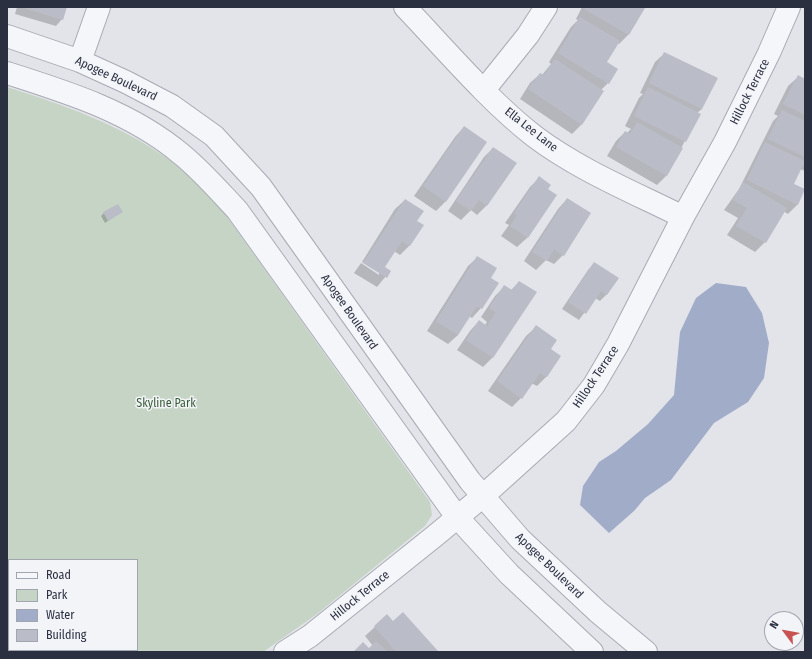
<!DOCTYPE html>
<style>
body{margin:0}
#map{position:relative;width:812px;height:659px;overflow:hidden;background:#e3e4ea;font-family:"Fira Sans Condensed",sans-serif}
canvas{display:block}
.frame{position:absolute;inset:0;border:8px solid #2b3041;pointer-events:none}
.legend{position:absolute;left:8px;top:559px;width:130px;height:92px;box-sizing:border-box;background:#f2f4f8;border:1px solid #a2a6af;margin:0;padding:5px 7px;list-style:none;font-size:12px;color:#2b3041}
.legend li{display:flex;align-items:center;gap:8px;height:20px}
.legend b{width:20px;border:1px solid #a2a6af}
.north{position:absolute;left:764px;top:611px;width:40px;height:40px;box-sizing:border-box;background:#f2f4f8;border:1px solid #a2a6af;border-radius:50%;rotate:302deg;font-size:11px;font-weight:700;line-height:16px;text-align:center;color:#2b3041}
.north::after{content:'';display:block;margin:auto;width:14px;height:18px;background:#c8524f;clip-path:polygon(50% 0,100% 100%,50% 72%,0 100%)}
</style>
<div id="map">
<canvas width="812" height="659"></canvas>
<div class="frame"></div>
<ul class="legend">
<li><b style="height:5px;background:#f5f6f9"></b>Road</li>
<li><b style="height:11px;background:#c5d4c4"></b>Park</li>
<li><b style="height:11px;background:#a0acc8"></b>Water</li>
<li><b style="height:11px;background:#babdc7"></b>Building</li>
</ul>
<div class="north">N</div>
</div>
<script>
const c = document.querySelector('canvas').getContext('2d');
c.lineJoin = 'round';
function fillPath(path, color) { c.fillStyle = color; c.fill(path, 'evenodd'); }
function strokePath(path, color, width, dash) { c.strokeStyle = color; c.lineWidth = width; c.lineCap = dash ? 'butt' : 'round'; c.setLineDash(dash || []); c.stroke(path); }
function write(font, color, halo, rows, align = 'center') {
  c.font = font + ' "Fira Sans Condensed",sans-serif'; c.lineWidth = 3; c.setLineDash([]); c.textBaseline = 'middle'; c.strokeStyle = halo; c.fillStyle = color; for (const [text, x, y, turn = 0] of rows) {
    c.save(); c.translate(x, y); c.rotate((+turn || 0) * Math.PI / 180); c.textAlign = isNaN(turn) ? turn : align; if (halo) c.strokeText(text, 0, 0); c.fillText(text, 0, 0); c.restore();
  }
}
const green = new Path2D(`
 M7,87C66,106 117,123 168,159C189,174 208,195 225,214L430,502L432,515L425,526L317,614L263,652H7ZM9,560H137V650H9Z`);
const water = new Path2D(`
 M716,283L746,287L762,313L769,343L764,378L748,402L714,423L671,480L645,498L634,511L609,533L580,505L583,486L599,462L616,451L648,424L674,395L680,332L696,298Z`);
const shadow = new Path2D(`
 M17,7H66L62,19L56,26L15,14Z
 M582,7L644,8L628,35L619,44L617,43L605,63L608,83L601,90L603,92L581,125L572,134L520,99L530,83L540,74L542,75L551,64L549,62L571,27L578,20L576,19Z
 M665,53L702,109L697,113L699,114L667,175L657,185L607,156L616,141L625,132L627,133L631,129L625,126L639,98L643,94L640,93L655,62Z
 M798,77L804,80L805,78V171L800,169L792,184L798,204L788,214L783,211L765,242L755,252L727,235L738,218L724,210L739,189L773,121L778,116L774,114L788,86Z
 M464,127L486,143L445,202L436,211L414,196L455,137Z
 M493,148L487,205L477,215L471,210L461,220L448,211L484,157Z
 M539,178L546,189L555,196L527,238L517,247L501,236L509,225L505,223L530,187Z
 M567,199L563,255L554,264L546,260L536,270L524,261L558,209Z
 M405,200L416,222L422,225L409,246L400,255L394,251L384,267L390,271L377,287L354,273L361,263L379,275V272L362,262L395,209Z
 M121,212L105,223L101,216L104,213Z
 M478,257L490,279L481,308L472,318L469,316L458,335L448,344L427,331L468,266Z
 M594,263L607,294L600,301L595,298L579,320L562,309L588,270Z
 M519,282L493,357L483,367L457,350L470,331L479,321L485,325L487,322L481,317L495,296L505,286L511,290Z
 M536,327L549,349L560,356L546,377L537,386L531,383L521,398L512,407L488,391L526,336Z
 M387,616L393,622L435,652H354L369,649L373,646L365,636Z`);
const building = new Path2D(`
 M21,7H67L63,20Z
 M586,7H644L645,8L629,35L584,9Z
 M580,17L620,41L607,62L618,69L609,84L558,53Z
 M664,52L718,78L702,109L649,83Z
 M555,59L604,91L582,125L528,89L540,73L544,75Z
 M798,75L805,79V115L783,104Z
 M648,87L701,114L686,142L634,116Z
 M782,110L805,121V157L768,139Z
 M637,122L683,148L667,176L616,147L625,131L630,134Z
 M464,126L487,142L446,202L423,186Z
 M765,142L805,161L794,184L805,189L798,205L747,180Z
 M493,147L517,163L487,206L479,200L471,211L456,201Z
 M539,176L551,185L548,189L557,195L528,238L510,226L517,215L514,213Z
 M743,182L787,208L766,243L736,226L747,208L733,200Z
 M567,198L591,213L564,256L554,249L547,261L532,252Z
 M405,199L424,211L417,221L424,225L410,246L402,241L385,267L391,271L387,278L363,263Z
 M118,204L123,212L108,221L103,212Z
 M477,256L497,268L491,278L499,283L482,309L477,306L458,335L436,321Z
 M594,262L619,278L607,295L601,291L586,314L568,302Z
 M519,281L537,292L493,358L466,340L479,320L487,326L496,312L489,308L504,285L512,290Z
 M536,325L557,340L551,349L561,356L547,377L540,373L522,399L497,381Z
 M403,612L438,651L437,652H396L374,626L387,614L393,621Z
 M376,641L388,652H353L363,642L369,648Z`);
const minor = new Path2D(`
 M405,7C445,49 489,101 534,136C579,170 633,192 683,217
 M7,36L80,61L126,82L172,106L214,136L261,187L470,481L520,539L598,612L646,652
 M80,61L99,7
 M7,73C67,92 131,112 181,154C201,170 219,191 237,210L457,517L509,574L592,652
 M484,90L528,35L546,7
 M285,652L310,636L436,535L483,496L566,421L594,385L618,344L683,217L725,142L769,53L789,7`);
const streetNames = [
 ["Apogee Boulevard",116,79,25],
 ["Hillock Terrace",750,92,-63],
 ["Ella Lee Lane",531,130,38],
 ["Apogee Boulevard",349,312,55],
 ["Hillock Terrace",596,377,-56],
 ["Apogee Boulevard",549,566,44],
 ["Hillock Terrace",360,596,-39]
];
const parkNames = [
 ["Skyline Park",166,404]
];
fillPath(green, '#c5d4c4');
fillPath(water, '#a0acc8');
fillPath(shadow, '#0003');
fillPath(building, '#babdc7');
strokePath(minor, '#a8aab4', 24);
strokePath(minor, '#f5f6f9', 22);
write('12px', '#2b3041', '#f2f4f8', streetNames);
write('12px', '#3a5d39', '#f2f4f8', parkNames);
</script>
